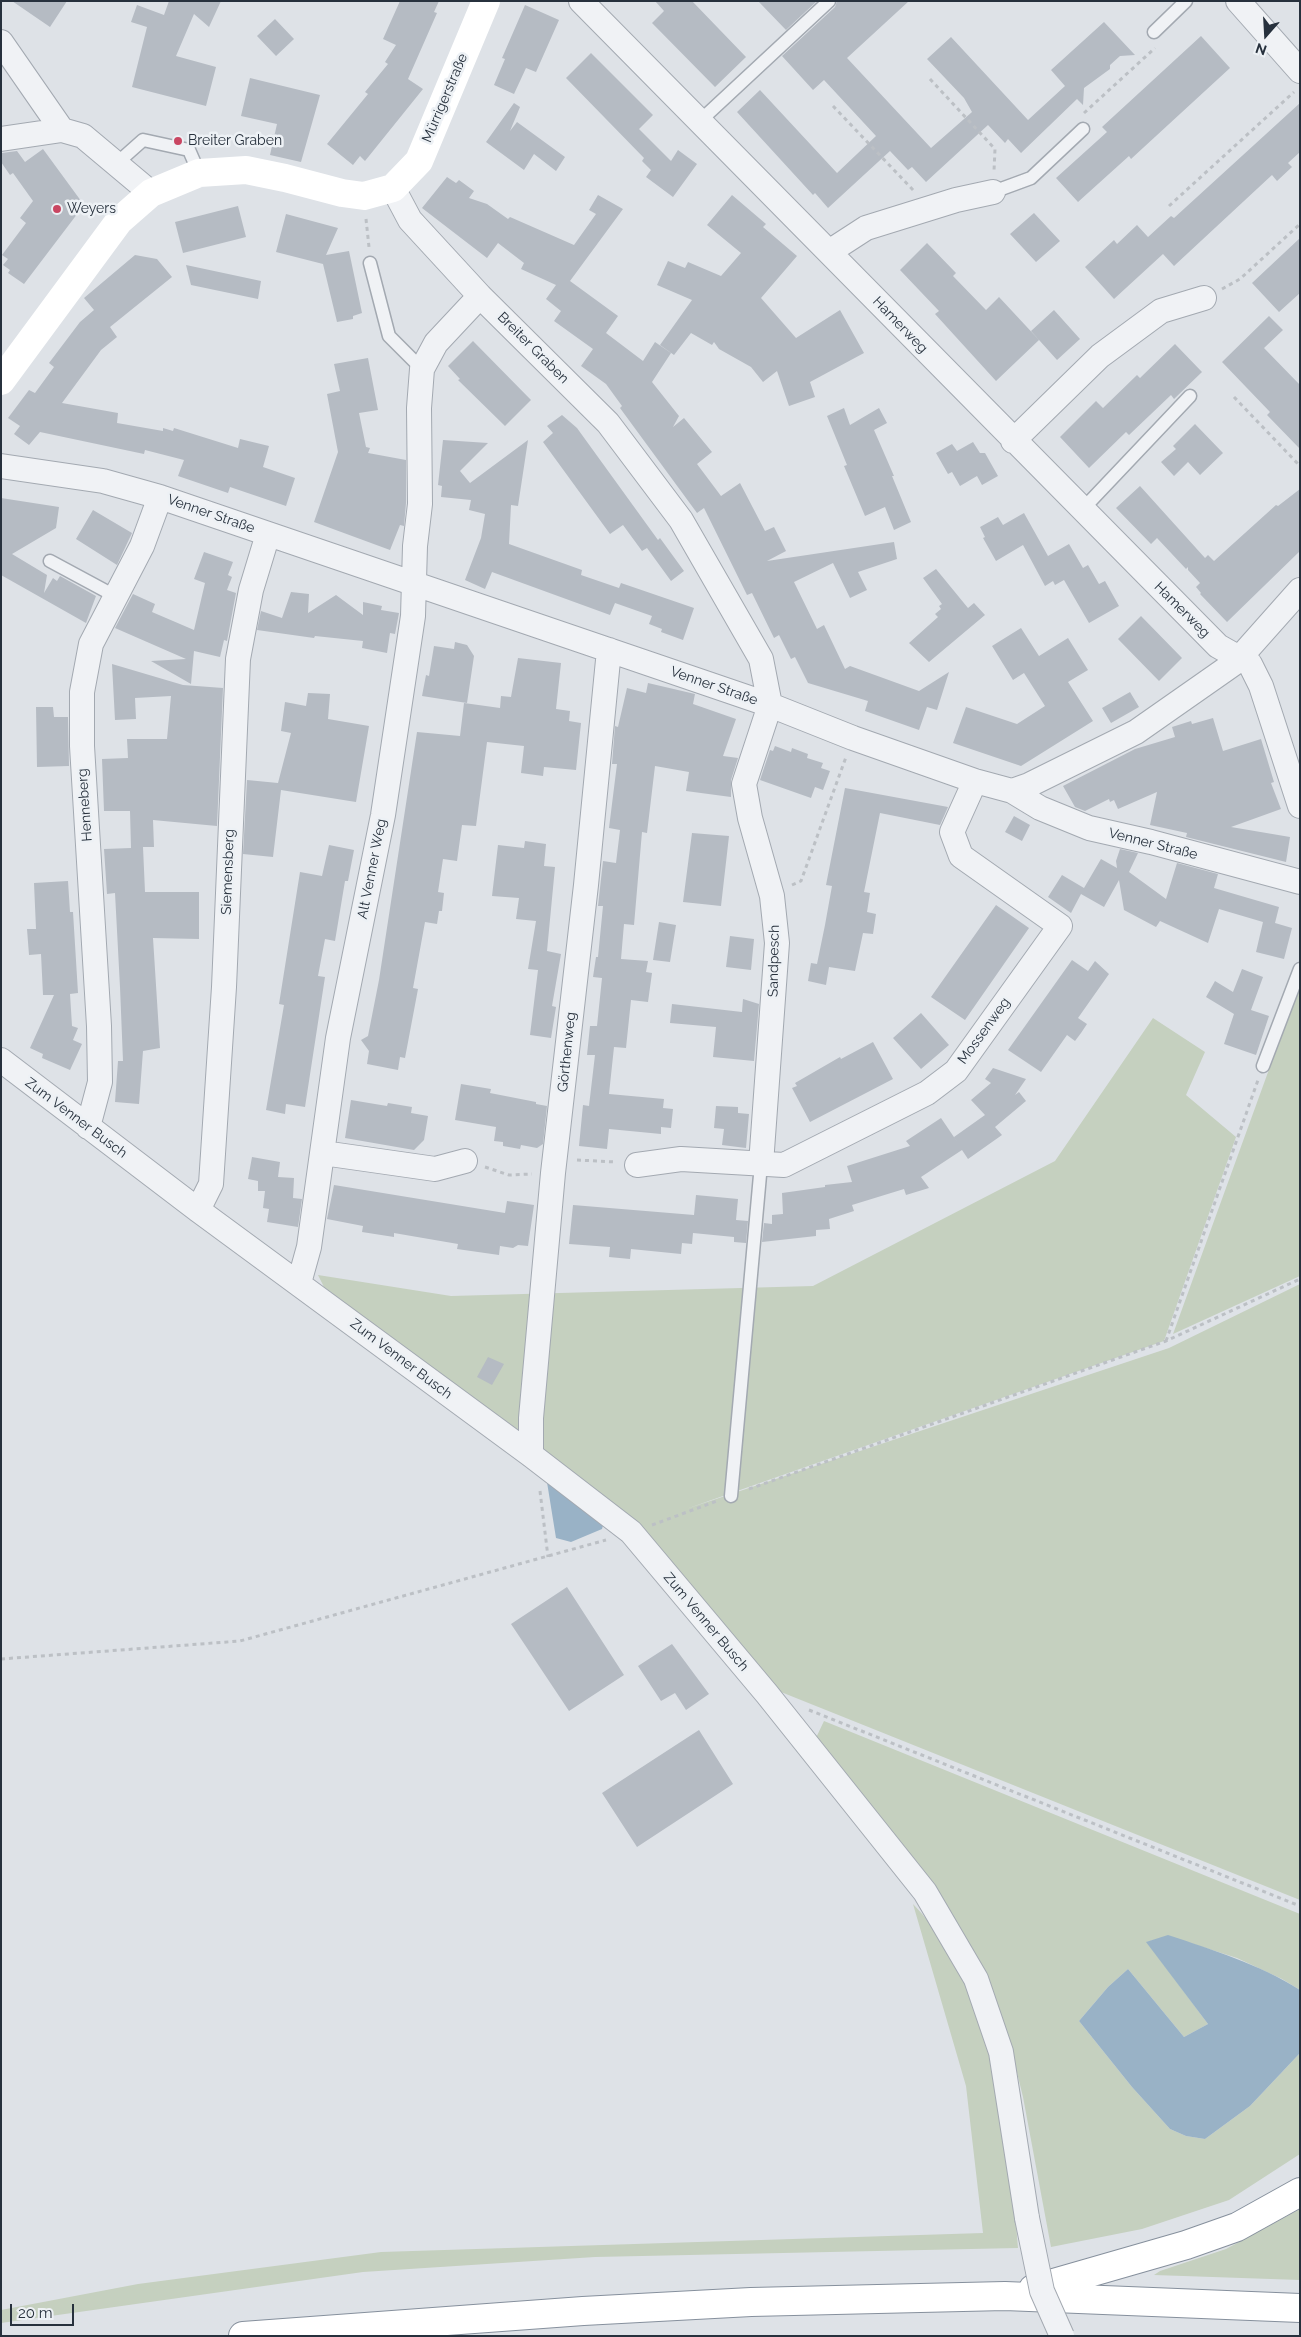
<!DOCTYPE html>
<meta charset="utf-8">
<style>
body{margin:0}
#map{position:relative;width:1301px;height:2337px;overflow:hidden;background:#dee2e7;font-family:Raleway,sans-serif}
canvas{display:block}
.frame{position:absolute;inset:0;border:2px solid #27313d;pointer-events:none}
.north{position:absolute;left:1241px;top:10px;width:50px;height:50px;-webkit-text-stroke:4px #edf1f5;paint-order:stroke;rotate:199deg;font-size:14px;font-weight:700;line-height:20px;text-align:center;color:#27313d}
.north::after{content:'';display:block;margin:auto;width:18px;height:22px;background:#27313d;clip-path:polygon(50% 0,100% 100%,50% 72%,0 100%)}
.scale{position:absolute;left:10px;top:2304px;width:64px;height:22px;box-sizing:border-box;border:2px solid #27313d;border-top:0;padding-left:6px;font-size:15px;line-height:18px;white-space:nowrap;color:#27313d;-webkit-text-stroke:4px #edf1f5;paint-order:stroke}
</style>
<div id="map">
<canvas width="1301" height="2337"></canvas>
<div class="frame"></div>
<div class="north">N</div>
<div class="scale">20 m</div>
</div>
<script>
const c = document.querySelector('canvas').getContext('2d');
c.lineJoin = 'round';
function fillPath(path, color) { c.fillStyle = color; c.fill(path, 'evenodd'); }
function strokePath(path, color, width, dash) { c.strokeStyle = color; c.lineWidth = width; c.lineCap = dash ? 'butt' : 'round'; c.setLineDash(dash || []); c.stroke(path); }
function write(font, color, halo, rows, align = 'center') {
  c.font = font + ' Raleway,sans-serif'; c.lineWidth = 5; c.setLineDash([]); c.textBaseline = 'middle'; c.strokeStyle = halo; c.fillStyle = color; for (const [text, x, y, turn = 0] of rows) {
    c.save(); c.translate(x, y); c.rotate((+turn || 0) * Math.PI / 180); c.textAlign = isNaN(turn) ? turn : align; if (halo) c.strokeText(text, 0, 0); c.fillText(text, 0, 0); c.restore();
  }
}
const green = new Path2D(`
 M1300,984V1276L1173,1334Z
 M1153,1018L1205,1052L1186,1095L1236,1137L1164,1341L686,1509L1169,1348L1300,1284V1900L771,1688L634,1527L324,1287L318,1275L451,1296L813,1286L1055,1161Z
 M824,1721L1300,1914V1990L1282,1979L1237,1958L1168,1936L1147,1942L1208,2024L1184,2037L1128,1969L1108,1987L1079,2021L1132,2087L1170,2129L1186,2136L1205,2139L1250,2106L1300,2053V2154L1229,2200L1142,2229L1051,2247L1023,2097L1010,2044L814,1742Z
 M913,1904C999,1993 1010,2131 1018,2248L595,2257L363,2272L1,2323V2310L138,2284L381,2252L983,2233L966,2086Z
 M1300,2209V2280L1154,2275L1160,2271L1226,2249Z`);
const water = new Path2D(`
 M546,1476L604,1522L602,1529L571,1542L556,1538Z
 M1168,1935C1213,1950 1259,1964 1300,1990V2053L1250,2106L1205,2139L1186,2136L1170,2129L1132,2087L1079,2021L1108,1987L1128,1969L1184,2037L1208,2024L1146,1942Z`);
const building = new Path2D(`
 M12,1H67L50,27Z
 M169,1H221L209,27L194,14L176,56L216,67L206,106L132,87L147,27L131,22L137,5L164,15Z
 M400,1H439L434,12L437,13L408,79L423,89L365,161L360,156L353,165L327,144L368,94L365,92L388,64L385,62L396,45L383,39Z
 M655,1H692L746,57L715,87L652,23L664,11Z
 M758,1H817L786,30Z
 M837,1H909L847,58L931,148L972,112L964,98L927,59L951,37L1028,120L1065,86L1051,70L1104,22L1135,55L1120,56L1110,65V69L1084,88L1083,105L1077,99L1021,153L1008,139L1005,143L988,125L926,182L912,167L908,170L890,151L828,208L815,193L813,195L737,112L760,90L837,173L876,136L824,80L813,90L782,56L835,7Z
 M525,5L559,20L536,72L526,68L514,94L494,85L505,59L502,58Z
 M275,19L294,39L276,56L257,36Z
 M1201,36L1230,68L1131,159L1129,156L1078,202L1056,178L1107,132L1102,127Z
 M591,53L653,115L639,129L671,161L678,150L697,164L673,197L646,177L651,170L642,161L644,158L566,78Z
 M250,78L320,95L301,162L270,155L277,124L241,116Z
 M514,103L520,107L510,131L517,122L565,157L556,171L534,154L524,170L486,142Z
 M1300,103V152L1288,163L1292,167L1277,181L1272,175L1174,266L1163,254L1114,299L1085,267L1114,240L1117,244L1137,225L1148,237L1171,216L1174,218Z
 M43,149L84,205L24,284L8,273L10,270L3,265L8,259L2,255L26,223L20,218L33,201L13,173L10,175L1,162V155L2,153L17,151L25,162Z
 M447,177L456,183L459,180L474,191L469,198L487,204L508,219L510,217L574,245L596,214L589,210L598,195L623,209L570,281L618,316L606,333L643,361L655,342L671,353L652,382L679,416L673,427L684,418L712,452L697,464L721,496L740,483L765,531L774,527L786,551L767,561L894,542L897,559L858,572L867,590L850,598L833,563L794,582L817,629L824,625L845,669L850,666L919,691L949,672L937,710L927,707L919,730L865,711L868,701L808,683L795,657L791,659L779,635L774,638L752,593L747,595L704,508L697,513L620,408L622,406L606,384L581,366L593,349L554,321L561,311L546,299L556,285L521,269L524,263L498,243L487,258L422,208Z
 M732,195L766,224L763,227L797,256L761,298L796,338L840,310L864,353L810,382L815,397L789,406L777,371L763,382L751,367L719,349L714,342L712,345L691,333L674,355L660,345L692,300L657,285L668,261L685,268L688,262L721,276L741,253L707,225Z
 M238,206L246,237L183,253L175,222Z
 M1034,213L1060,241L1036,262L1010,234Z
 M286,214L338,228L326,255L349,251L362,313L353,316V319L337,322L323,264L276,252Z
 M1300,238V293L1279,312L1252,283Z
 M927,243L956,273L953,276L986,310L999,297L1039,340L996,381L935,314L939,311L900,270Z
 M135,255L157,259L172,277L110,327L117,337L101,350L62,403L118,413L117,423L163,431V428L173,431L174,428L238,448L240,439L269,446L263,467L295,478L286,506L230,487L228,493L178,476L184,460L145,450L144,454L40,432L29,445L14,434L20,426L8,418L29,390L35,393L54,367L49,363L80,322L94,310L84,298Z
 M186,265L261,281L258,299L191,285Z
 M1054,310L1080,339L1057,360L1031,331Z
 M1269,316L1283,330L1264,348L1300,385V449L1267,415L1270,412L1222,362Z
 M473,341L531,400L505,426L458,380L460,379L448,366Z
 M1175,344L1202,372L1174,399L1171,395L1129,435L1126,432L1089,468L1060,437L1096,401L1103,408L1137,375L1140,378Z
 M368,358L378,410L359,413L366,447L370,448L368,453L406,460V503L404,526L400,525L390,550L314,522L338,452L327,394L340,391L334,364Z
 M844,408L850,425L879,408L887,423L874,430L894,476H892L911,522L894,530L885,507L865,516L844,466L847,465L827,416Z
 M562,415L577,428L658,540L660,538L684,571L671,581L647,548L642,551L623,525L610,534L543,442L553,433L547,426Z
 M1195,424L1223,453L1200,475L1188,462L1174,476L1161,462L1176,449L1173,446Z
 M443,440L488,443L460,471L470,483L528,440L518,506L511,505L509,544L582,570L581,575L619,588L621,583L694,608L683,640L661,632L662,629L649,624L652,616L615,603L610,615L492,572L485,589L465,580L481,538L485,514L469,510L471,500L441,497L442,486L438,485Z
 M973,442L980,453H985L998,476L982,485L977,476L960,486L952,472L948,474L936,453L952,444L957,451Z
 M1140,486L1205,558L1208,555L1214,561L1276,505L1278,506L1300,489V551L1227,622L1200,594L1201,593L1196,587L1200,583L1188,570V567L1186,569L1157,538L1151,544L1116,508Z
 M1,498L59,507L56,528L12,554L47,575L44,593L53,578L57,581L60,576L96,596L86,623L1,575Z
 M93,510L132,533L117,565L76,539Z
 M1024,513L1048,556L1069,544L1083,568L1088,565L1099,584L1105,581L1119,606L1089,623L1064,580L1055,585L1053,581L1045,586L1023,545L996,561L983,538L985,537L980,527L998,517L1003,525Z
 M204,552L233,562L228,575L232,577L227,590L236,593L227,641L224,640L220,657L194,651L191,684L151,661L186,659L115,628L133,594L155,604L152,612L194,630L205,583L194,579Z
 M936,569L968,608L974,603L985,615L929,662L909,643L938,617L935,614L941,609L939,606L942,604L923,578Z
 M291,592L309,594L308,613L336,595L363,615V602L382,606L381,610L399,613L395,634L390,633L387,653L362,648L363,641L315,636L314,638L257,630L261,611L282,618Z
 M1141,616L1182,658L1159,681L1118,639Z
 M1021,628L1039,656L1068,638L1088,670L1068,682L1093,721L1021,766L953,743L966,707L1017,724L1045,706L1024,673L1013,680L992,646Z
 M455,642L467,645L474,656L467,703L422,696L426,675L429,676L434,646L454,649Z
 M518,658L561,663L556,709L570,711L569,721L581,723L576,770L544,767L543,776L521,773L524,746L487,742L476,826L462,825L457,861L443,859L438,892L444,893L442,911H439L437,924L425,922L413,988L418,989L405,1058L400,1057L398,1070L367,1064L369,1051L361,1040L368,1036L379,980L417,732L460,736L464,703L500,708L501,696L511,697Z
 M112,664L183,685L223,688L217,826L153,820L154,847H143L145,892H199V939L153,938L160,1048L143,1051L139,1104L115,1102L118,1061H123L120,987L115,893L107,894L104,849L131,848L130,811H104L102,759L128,758L127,739H167L171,696L135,698L136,719L115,720Z
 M648,683L695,694L693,704L736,719L723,756L738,758L731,780V797L686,791L689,772L655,766L647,833L642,832L634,925L624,924L621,959L648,961L646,972L652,973L648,1002L631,1000L626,1048L614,1047L609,1094L664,1099L663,1108L673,1109L671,1128L661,1127V1134L609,1129L607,1149L579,1146L583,1105L589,1106L595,1055H587L590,1026H597L602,978L593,977L596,957H598L603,906H598L603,861L616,863L620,830L609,828L617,764H612L615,726L618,727L627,688L646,693Z
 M1130,692L1139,707L1111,723L1102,708Z
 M308,693L330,694L328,719L369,726L356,802L281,790L273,857L243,854L247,780L278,783L291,733L281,731L285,702L306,706Z
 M36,707H53L54,717H68L69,766L37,767Z
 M1213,718L1223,751L1261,739L1274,782L1271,783L1281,809L1231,827L1290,837L1286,862L1186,837L1187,833L1150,825L1157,792L1118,809L1114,800L1110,802L1109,799L1085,811L1075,807L1063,786L1135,749L1175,737L1172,727L1191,721L1192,724Z
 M775,746L791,752L792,748L808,754L807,758L823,763L821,768L830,771L823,790L815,787L811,798L760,780L770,750L773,751Z
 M845,788L948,807L940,825L880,813L864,892L870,893L867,912L876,914L873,934L863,933L855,971L829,967L826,985L808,981L811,963L817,964L825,925L832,886L826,885Z
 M1014,816L1030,825L1022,841L1005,832Z
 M692,833L729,836L721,906L683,902Z
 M525,841L546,844L544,866L555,867L547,951L561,954L552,1006L556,1007L551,1038L530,1035L538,970L528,969L536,921L516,919L519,898L492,896L498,845L524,848Z
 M329,845L354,850L348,881H345L335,941L325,939L318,976L325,977L305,1107L286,1104L285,1114L266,1110L284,1005L279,1004L300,872L322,876Z
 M1120,849L1138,853L1129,872L1166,899L1177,863L1218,874L1214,888L1279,907L1275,923L1292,928L1284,959L1256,952L1263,922L1219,909L1208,943L1160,921L1156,927L1124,910L1119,880L1104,907L1081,894L1071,913L1048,897L1062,875L1084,888L1101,859L1117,868L1116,861Z
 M68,881L70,912H73L78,993L70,994L72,1026L78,1028L73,1040L82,1044L70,1070L42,1058L43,1054L30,1048L54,995H43L41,954L29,955L27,929H36L34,883Z
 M996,905L1029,928L965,1020L931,997Z
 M659,922L676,925L670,962L653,960Z
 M730,936L754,939L751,970L726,967Z
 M1072,960L1088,971L1095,961L1109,974L1078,1018L1087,1024L1081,1033L1075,1041L1067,1035L1041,1072L1008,1050Z
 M1242,969L1263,977L1251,1010L1269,1016L1256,1055L1224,1044L1234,1014L1206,997L1215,981L1233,992Z
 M743,999L759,1004L754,1061L713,1057L716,1027L670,1023L672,1004L742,1012Z
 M921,1013L949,1045L921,1069L893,1038Z
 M873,1042L893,1079L810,1122L792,1088L797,1086L795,1083L840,1057L841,1059Z
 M993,1068L1026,1079L1015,1095L1019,1092L1026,1101L995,1127L1002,1135L968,1159L962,1150L921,1177L929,1188L906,1195L904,1189L852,1205L854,1211L829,1219L830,1229L816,1230V1236L762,1242L764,1223L772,1224V1215L783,1214L782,1193L825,1187V1185L852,1182L847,1166L910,1146L906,1141L941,1118L958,1143L954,1137L985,1115L971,1100L991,1083L985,1079Z
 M461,1084L491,1089L490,1093L536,1102V1104L547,1106L543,1144L537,1148L521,1145L520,1149L503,1146V1142L494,1141L496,1127L455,1120Z
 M351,1100L387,1106L388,1103L412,1107L411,1113L428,1116L424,1140L414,1150L345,1138Z
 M716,1106L738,1107V1113L749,1114L746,1148L722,1145L724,1129L714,1128Z
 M252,1157L280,1162L278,1177L294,1178L293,1198L302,1199L298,1227L267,1222L269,1209L263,1208L265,1191H258V1181L248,1179Z
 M334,1185L505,1213L507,1201L534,1205L528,1246L518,1245L513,1248L500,1246L499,1255L457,1249L458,1244L394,1233V1237L362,1232L363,1226L327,1219Z
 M696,1195L738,1199L736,1220L748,1221L746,1243L734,1242V1237L693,1233L692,1244L682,1243L681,1254L631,1249L630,1259L609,1257L610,1247L569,1244L573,1205L694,1215Z
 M488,1357L504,1364L492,1385L477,1377Z
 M567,1587L624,1675L569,1711L511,1624Z
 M672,1644L709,1694L686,1710L675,1693L661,1701L638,1666Z
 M699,1730L733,1784L637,1847L602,1793Z`);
const path = new Path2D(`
 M930,79L995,149L994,171
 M833,106L914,191
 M1084,113L1155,48
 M1169,206L1294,92
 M366,219L369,247
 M1222,289L1240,279L1300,224
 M1234,397L1300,466
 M792,885L801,881L846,757
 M577,1160L616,1162
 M485,1167L509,1175L532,1174
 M1166,1341L1258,1080
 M749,1489L1166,1341L1300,1279
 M540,1491L548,1557
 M652,1525L717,1501
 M1,1659L240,1641L606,1540
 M809,1710L1300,1906`);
const lane = new Path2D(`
 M1154,32L1186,1
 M701,120L829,1
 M116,164L143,140L189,150L199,173
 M993,192L1031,178L1083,129
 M370,263L389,336L422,369
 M1082,510L1190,396
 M50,561L115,596
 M1263,1066L1300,969
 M731,1496L761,1164`);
const street = new Path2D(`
 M581,1L1218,646L1250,664L1261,686L1300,806
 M1238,1L1300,71
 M1,42L62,130
 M1,139L62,130L83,136L151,193
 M393,188L410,220L480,296L608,423L681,520L761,659L770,705L744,784L750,818L772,896L777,943L761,1164
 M829,252L866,228L956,200L993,192
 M1013,441L1100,356L1161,311L1204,298
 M1,466L103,481L160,497L770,705L853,738L975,781L1012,791L1040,808L1089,828L1151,842L1300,882
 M1012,791L1029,785L1136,732L1236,662L1300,590
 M1,1060L198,1210L531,1455L631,1532L767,1694L925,1892L976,1979L1001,2052L1027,2218
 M88,1127L100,1082L99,1026L82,746V692L91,644L142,546L160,497
 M323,1153L435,1169L465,1161
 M637,1165L681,1159L784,1165L927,1093L956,1071L1060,926L961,856L952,832L975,781
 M198,1210L211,1184L224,987L238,659L251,590L268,534
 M299,1283L309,1247L338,1038L383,815L413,616L415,546L420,504L419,408L422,369L436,343L480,296
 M531,1455V1418L553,1173L586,885L609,650`);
const secondary = new Path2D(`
 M1,381L119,221L151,193L199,173L246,170L285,178L342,193L364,196L393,188L419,161L486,1`);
const highway = new Path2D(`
 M1033,2289L1186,2245L1237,2227L1300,2192
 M243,2336L583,2311L751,2302L1005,2296L1300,2308`);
const streetBridge = new Path2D(`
 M1027,2218L1042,2291L1062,2336`);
const markers = [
 [178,141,5,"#c94662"],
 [57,209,5,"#c94662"]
];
const streetNames = [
 ["Mürrigerstraße",445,98,-67],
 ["Hamerweg",900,325,46],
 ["Breiter Graben",533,348,45],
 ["Venner Straße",211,514,19],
 ["Hamerweg",1182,610,45],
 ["Venner Straße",714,686,19],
 ["Henneberg",85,805,-94],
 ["Venner Straße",1153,844,14],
 ["Alt Venner Weg",372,869,-79],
 ["Siemensberg",228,872,-88],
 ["Sandpesch",774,961,-89],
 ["Mossenweg",984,1031,-54],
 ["Görthenweg",567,1052,-84],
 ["Zum Venner Busch",76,1118,37],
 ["Zum Venner Busch",401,1359,37],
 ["Zum Venner Busch",706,1622,50]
];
const poiNames = [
 ["Breiter Graben",188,141],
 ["Weyers",67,209]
];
fillPath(green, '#c5d0bf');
fillPath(water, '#99b2c6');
fillPath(building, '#b5bbc3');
strokePath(lane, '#a3a9b1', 15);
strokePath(street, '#a3a9b1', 26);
strokePath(highway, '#86909d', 30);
strokePath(path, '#bcc0c5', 3, [4, 4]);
strokePath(lane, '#f0f2f5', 12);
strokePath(street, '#f0f2f5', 24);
strokePath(secondary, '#fff', 28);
strokePath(highway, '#fff', 28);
strokePath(streetBridge, '#a3a9b1', 26, []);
strokePath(streetBridge, '#f0f2f5', 24);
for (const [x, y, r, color] of markers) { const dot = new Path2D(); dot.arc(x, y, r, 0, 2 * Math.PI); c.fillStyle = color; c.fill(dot); strokePath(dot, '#edf1f5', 2); }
write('14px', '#27313d', '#edf1f5', streetNames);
write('14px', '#27313d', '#edf1f5', poiNames, 'left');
</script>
